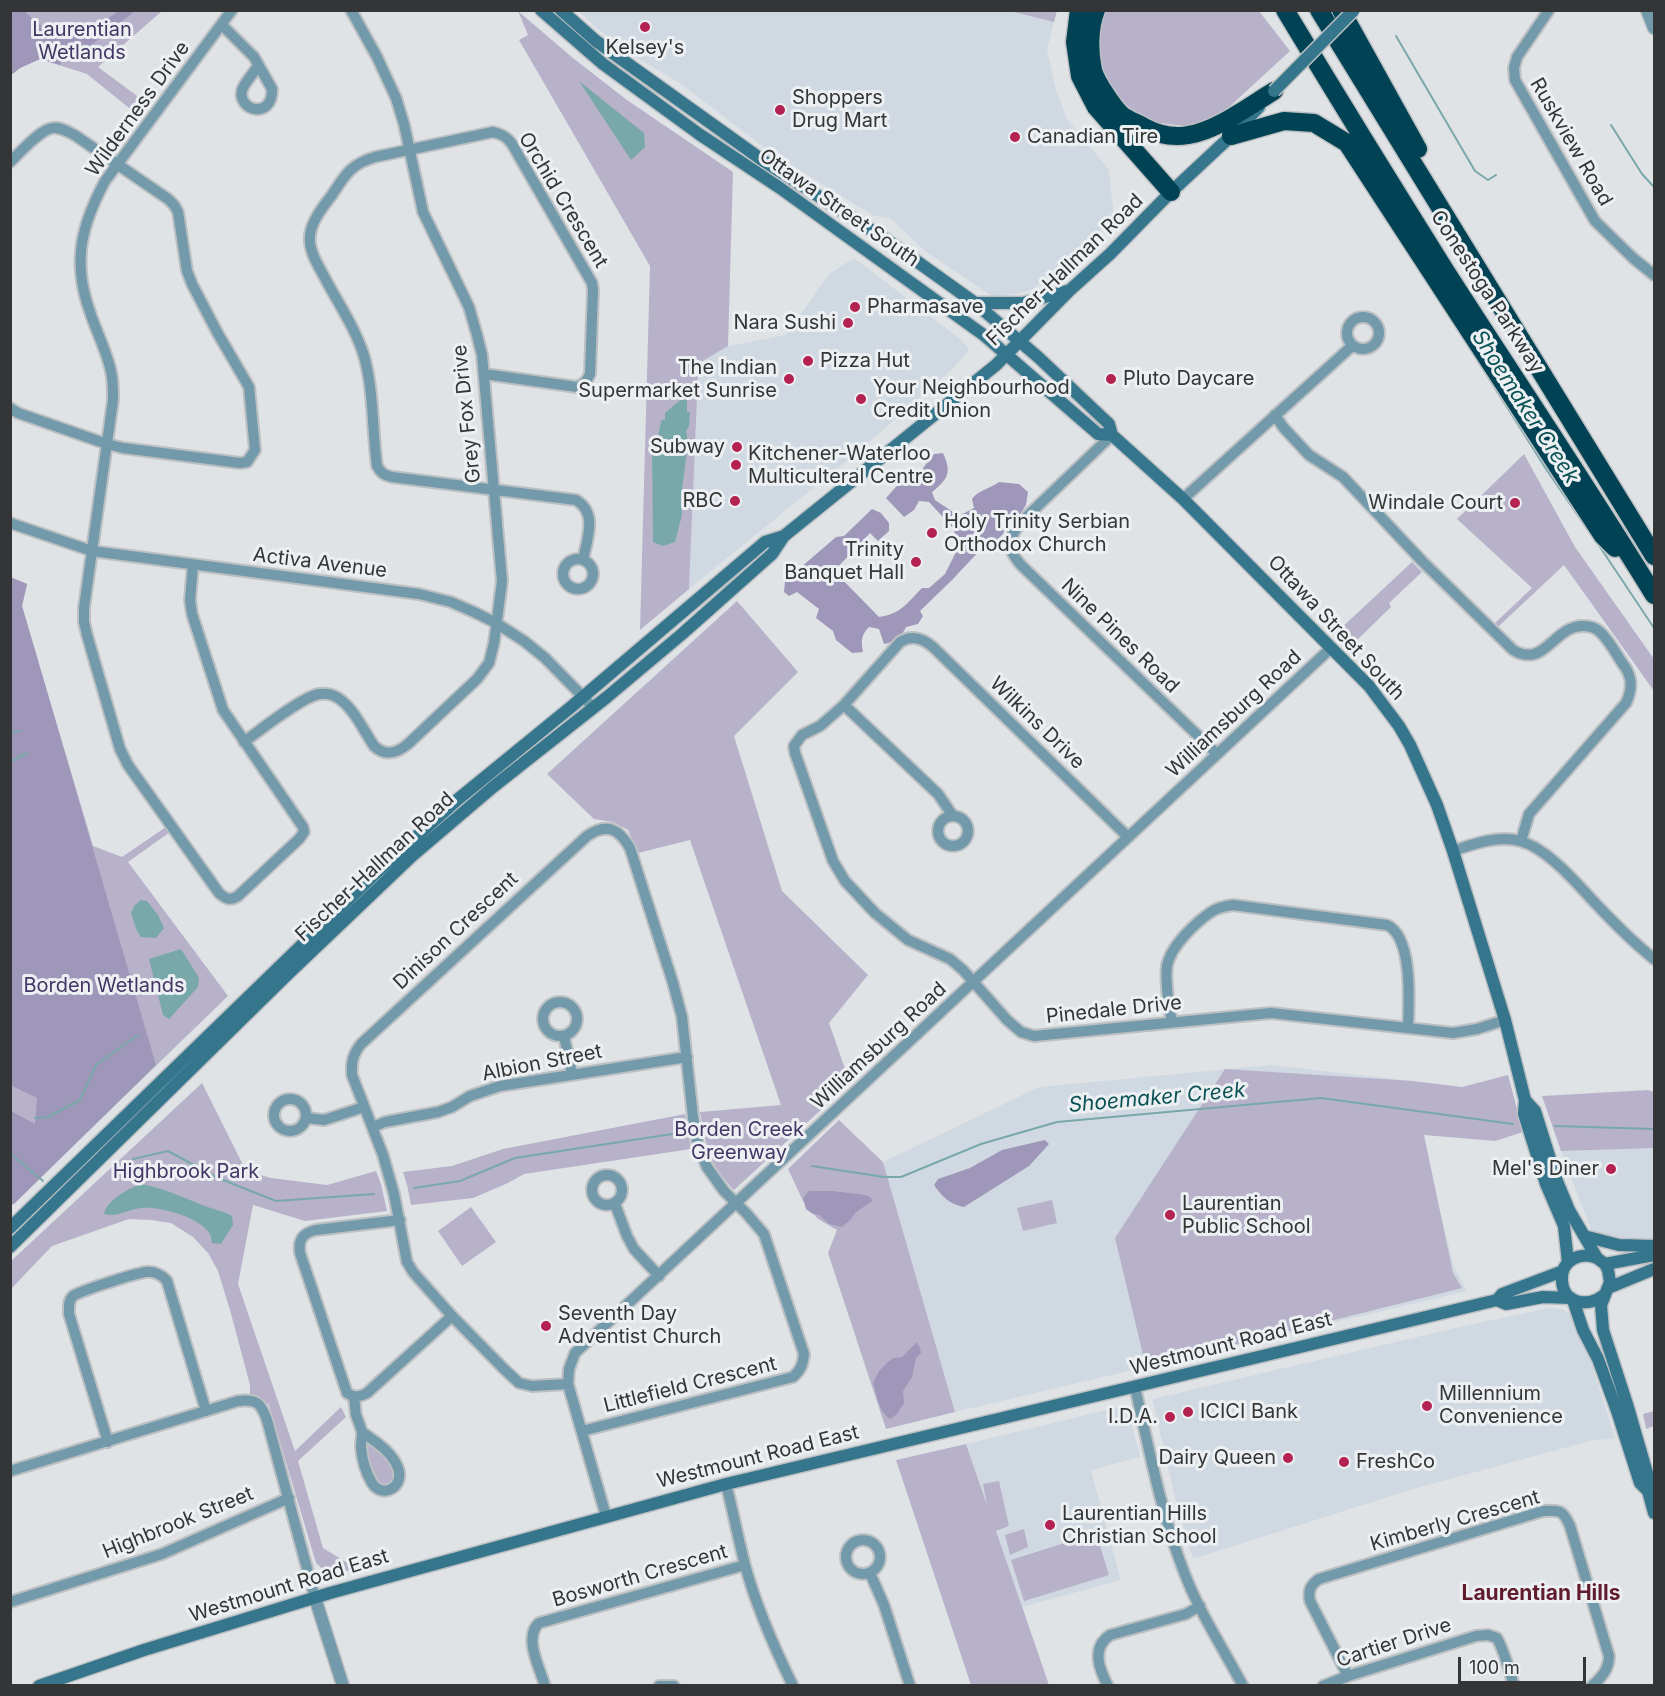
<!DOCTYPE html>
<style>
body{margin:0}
#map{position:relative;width:1665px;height:1696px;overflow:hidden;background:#e0e3e6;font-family:Inter,sans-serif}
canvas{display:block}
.frame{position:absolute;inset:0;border:12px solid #333536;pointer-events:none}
.scale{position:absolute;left:1458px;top:1657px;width:128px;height:27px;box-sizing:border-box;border:3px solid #333536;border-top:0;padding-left:8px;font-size:18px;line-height:21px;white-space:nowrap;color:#333536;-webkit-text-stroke:4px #edf0f3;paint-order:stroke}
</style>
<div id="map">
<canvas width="1665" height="1696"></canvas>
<div class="frame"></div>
<div class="scale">100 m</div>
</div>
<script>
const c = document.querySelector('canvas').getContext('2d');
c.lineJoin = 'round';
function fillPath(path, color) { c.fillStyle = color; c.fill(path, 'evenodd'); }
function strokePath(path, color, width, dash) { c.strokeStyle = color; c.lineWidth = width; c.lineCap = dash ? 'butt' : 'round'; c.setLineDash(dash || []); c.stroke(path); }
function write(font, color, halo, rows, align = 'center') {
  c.font = font + ' Inter,sans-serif'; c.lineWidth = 6; c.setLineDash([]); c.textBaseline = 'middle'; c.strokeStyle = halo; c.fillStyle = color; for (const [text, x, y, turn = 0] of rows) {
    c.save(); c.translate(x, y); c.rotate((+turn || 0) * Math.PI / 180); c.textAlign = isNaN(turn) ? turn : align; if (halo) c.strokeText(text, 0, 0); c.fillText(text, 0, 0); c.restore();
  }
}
const built = new Path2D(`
 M1010,10L1054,22L1047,50L1056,90L1067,119L1109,170L1114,219L1033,289L1017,294L993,297L925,251L891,219L872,215L769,151L678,82L636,57L598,29L578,11Z
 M854,258L959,338L968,347V352L950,371L866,445L689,589L698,375L701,362L728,346L786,335L829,274Z
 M1271,1065L1413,1081L1426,1155L1454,1267L1467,1291L955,1412L883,1162L1039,1087Z
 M1654,1148V1243H1596L1561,1151Z
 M1549,1308L1564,1310L1577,1317L1615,1438L1590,1441L1413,1489L1193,1559L1176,1501L1152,1399L1464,1326Z
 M1127,1405L1140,1457L1091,1470L1121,1580L1022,1607L966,1444Z`);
const green = new Path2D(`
 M1103,10L1259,11L1290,51L1216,119L1185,126L1153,122L1119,101L1098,60Z
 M11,11H162L98,67L148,104L139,116L87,74L40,59L20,68L11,75Z
 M518,11L573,58L627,100L733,172L728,346L701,362L698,375L689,589L640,630L650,266L519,40L528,35Z
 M1010,11L1057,10V11L1054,22Z
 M1524,454L1575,547L1654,659V691L1564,565L1499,626L1495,623L1532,588L1457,519Z
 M1412,562L1422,572L1389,603L1391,607L1352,645L1337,632Z
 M10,577L27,584L22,606L93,846L122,857L166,827L170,832L128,862L228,996L11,1206Z
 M737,601L798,672L734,736L782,891L868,975L829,1023L850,1083L734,1190C707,1162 707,1148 700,1112L781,1105L690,840L638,853L628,830L613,822L594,819L547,774Z
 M1225,1069L1413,1081L1462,1087L1508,1075L1523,1132L1495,1141L1424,1135L1453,1273L1462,1288L1146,1367L1115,1238Z
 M202,1083L246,1171L271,1178L327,1185L376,1171L381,1184L387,1211L305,1221L253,1205L238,1284L295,1451L341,1407L346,1417L298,1461L323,1548L356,1568L330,1576L316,1563L269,1405L255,1395L250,1394V1385L230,1310L218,1271L208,1253L193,1237L171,1223L151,1220L129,1219L52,1246L11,1289V1261Z
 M1648,1090L1654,1092V1148L1561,1151L1542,1096Z
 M685,1114L691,1149L524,1174L508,1183L473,1198L411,1205L407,1185L403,1172L452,1166L503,1149Z
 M839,1120L883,1162L955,1412L886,1429L828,1253L837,1230L818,1219L803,1201L788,1169Z
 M1052,1200L1057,1223L1023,1231L1017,1208Z
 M471,1207L496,1242L462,1266L438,1231Z
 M1654,1411V1426L1646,1429L1643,1414Z
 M372,1443L395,1467L397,1475C377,1503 371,1462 366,1448L369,1444Z
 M966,1444L987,1505L983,1484L999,1481L1009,1526L996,1531L1049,1685H971L896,1460Z
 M1024,1529L1028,1547L1010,1555L1005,1535Z
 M1096,1533L1109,1575L1024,1601L1011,1560Z`);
const forest = new Path2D(`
 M11,10L24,11C47,32 53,35 84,36L118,11H135L77,56L67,49L60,65L40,59L20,68L11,75Z
 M943,453C952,473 948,479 932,492L935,500L959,516L974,508L972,499C977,491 991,488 999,482L1019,484L1028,492L1026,505L1021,513L1007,524L1003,534L997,540L983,547L952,580L920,611L923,616L918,624L906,627C901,638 895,642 884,644L879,629L869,627C861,635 861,641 863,652L852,653L836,640L833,631L816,618L819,609L797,592L789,596L784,592L785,581L836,537L844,536L872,509L881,513L889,523V531L878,541L870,533L834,571L879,617C901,614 907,603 922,588H929L945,574L955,554L953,551L956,545L961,542L957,539L953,528L929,502L919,501L914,510L904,517L886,498L904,478L912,474L916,483H923L924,474L923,468L934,454Z
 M10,577L27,584L22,606L156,1065L14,1204L10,1203L11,1111L35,1124L37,1098L10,1085Z
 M1045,1140L1049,1144L1029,1166L964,1207C950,1204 942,1197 934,1185L938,1179L970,1168L1002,1150Z
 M809,1191H832L866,1195L871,1198L872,1201L855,1213L851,1219L842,1227L829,1224L819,1215L813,1214L806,1209L803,1198Z
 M917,1342L920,1348L921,1353L916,1358L912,1377L903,1391L904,1403L897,1414L890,1419C879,1412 877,1395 873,1383L879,1371L888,1362L894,1358L902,1357Z`);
const water = new Path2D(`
 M579,81L644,133L645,147L631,160Z
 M685,396L687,400V411L690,413L689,426L686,431L688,442L681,497L682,515L675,542L663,546L653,542L652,443L657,442L661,421L665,419V413Z
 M141,900L147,901L158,915L164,928L156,938L141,937L137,931L131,913L134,906Z
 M181,949L199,978L198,987L169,1019L163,1015L149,959Z
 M141,1184C163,1188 184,1198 205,1206C215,1210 224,1211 232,1216L233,1225L221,1244L212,1243C211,1240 211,1237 210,1234C200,1217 159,1206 141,1208C129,1209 116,1218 104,1214C106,1201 129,1188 141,1184Z`);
const stream = new Path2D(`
 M1396,36L1475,171L1488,180L1496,175
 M1611,125L1642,174L1654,187
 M1374,201L1383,214
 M1447,312L1546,469L1592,536
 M1596,541L1654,628
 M10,733L20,731
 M10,762L27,753
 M35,1118L48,1117L80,1100L96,1065L138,1035
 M1555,1126L1654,1129
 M10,1153L43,1181
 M133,1159L168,1151L218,1178L276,1201L374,1194
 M812,1166L884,1177H901L981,1144L1057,1122L1321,1098L1513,1124
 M414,1188L460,1181L515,1158L672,1134`);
const minor = new Path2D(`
 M1549,10L1517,57L1514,68L1515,80L1595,221L1633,258L1654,275
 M222,25L254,57L272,89C273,120 237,111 242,90C245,82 253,74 258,66
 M10,162C20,153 40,129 53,128C61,127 69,132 76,136L168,199L174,205L178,212L187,271L192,284L217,332L249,387L255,450L247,462L240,463L123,448L107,444L18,413L10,408
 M1347 333a16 16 0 1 1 32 0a16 16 0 1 1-32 0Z
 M484,374L577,387C584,384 587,381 590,374L593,290L592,283L512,144C507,137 502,134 493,132L375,157C351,164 345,175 332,195C323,207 312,220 310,235C308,252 320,268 327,282C340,306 356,330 364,356C374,391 372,430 377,466C381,473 384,475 392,477L576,500C598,513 587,539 583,560
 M1275,415L1283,427L1309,455L1343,477L1423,562L1513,650C1545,669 1553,626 1583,626C1589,626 1596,628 1600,632C1610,641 1617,656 1625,667C1633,679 1632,690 1626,703L1529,814L1521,841
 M1112,435L1020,523C1007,541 1007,549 1021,565L1217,754
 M1183,499L1352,346
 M10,523L92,551L419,594L451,602L476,613L496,623L524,641L545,658L593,707
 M563 574a15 15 0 1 1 30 0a15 15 0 1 1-30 0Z
 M193,565L190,600L192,614L223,710L303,827L304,832L299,839L238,896C230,901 226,899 219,893L128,765L120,749L87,635L84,622V608L113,400C113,393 113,385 112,377C109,355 97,334 90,312C72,262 81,226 105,181L232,10
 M844,705L938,794L953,816
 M244,742C260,730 302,697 319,694C327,693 335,695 341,700C355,711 364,731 374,746C386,757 397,753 408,744L477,679L489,663L494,643L502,581L482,355L477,335L469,307L423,212L404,124L396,98L377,57L351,10
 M938 831a15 15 0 1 1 30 0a15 15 0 1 1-30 0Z
 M1128,837L934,648C924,639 913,634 900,642L844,705L820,726L802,735L794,746L795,753L833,861L845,881L875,913L908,940L950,959L963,970L1007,1020L1021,1032L1034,1036L1271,1013L1453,1033L1477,1029L1505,1020
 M1453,851C1473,844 1498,835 1520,841C1549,849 1577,884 1597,905C1615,924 1634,943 1654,959
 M543 1019a17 17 0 1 1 34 0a17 17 0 1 1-34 0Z
 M1172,1022C1169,1009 1165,979 1167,966C1170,947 1195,923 1211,912C1217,908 1225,906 1233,905L1387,925C1413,937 1409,1002 1408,1028
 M564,1036L572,1074
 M274 1115a16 16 0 1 1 32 0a16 16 0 1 1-32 0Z
 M306,1118L324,1120L364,1107
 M373,1127L385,1122L438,1112L452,1107L470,1096L500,1086L687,1057
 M592 1190a15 15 0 1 1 30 0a15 15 0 1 1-30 0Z
 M615,1204L627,1236L634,1249L659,1276
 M400,1220L316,1230C303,1233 298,1239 300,1253L347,1393C354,1398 360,1397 367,1393L452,1316
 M568,1384L532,1386L519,1383L503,1368L452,1316L413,1272L407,1262L394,1194L383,1155L352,1075C351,1062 353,1054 361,1044L587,836C607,822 619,829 630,848L673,983L682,1017L693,1117L698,1145L707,1167L724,1191L747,1214L764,1234L804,1354C803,1364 801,1370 793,1377L582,1431
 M1135,1387C1149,1449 1161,1513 1184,1572C1199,1612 1223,1648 1243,1686
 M354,1397C355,1403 355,1409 356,1415C358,1421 361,1427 362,1433C362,1438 361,1443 361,1447C362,1459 366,1473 372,1483C383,1500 405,1486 398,1468C392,1452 376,1442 362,1432
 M108,1442L69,1314C69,1307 68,1301 73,1296C80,1291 136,1273 146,1272C154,1271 162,1275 167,1281L206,1411
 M10,1471L238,1401C257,1399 261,1403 267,1420L315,1598
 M726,1484C733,1511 738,1538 745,1565C756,1606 774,1647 793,1686
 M606,1516L568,1384L569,1369L575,1353L1331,648
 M846 1557a17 17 0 1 1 34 0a17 17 0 1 1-34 0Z
 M870,1573L884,1605L910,1686
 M10,1602L162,1554L289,1498
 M1348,1676L1310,1601C1308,1591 1310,1585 1319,1579L1543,1511C1560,1510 1563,1510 1570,1526L1609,1656C1609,1669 1602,1677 1592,1686
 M545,1686C540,1668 523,1638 539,1623L745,1565
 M659,1686H674
 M1108,1686C1099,1669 1091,1648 1110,1635L1186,1614L1200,1606
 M1323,1686L1348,1676L1476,1636L1488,1635L1497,1638C1505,1653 1509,1669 1514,1686`);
const tertiary = new Path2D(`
 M1647,10L1654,28
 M315,1598L343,1686`);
const secondary = new Path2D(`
 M541,10L603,64L699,134L780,188L985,336L1098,434L1112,435
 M561,10L596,41L765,162L887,240L975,303L1038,357L1109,424L1112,435L1183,499L1369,686L1399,726L1410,745L1437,805L1453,851L1505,1020L1525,1100L1524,1114L1546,1184L1564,1226L1568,1262
 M975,303H1023L1067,291
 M1525,1100L1535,1111L1557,1181L1569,1210L1597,1258L1605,1264L1608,1270L1610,1282L1601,1305L1603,1330L1627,1404L1649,1480L1648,1491L1654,1513
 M10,1228L375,874L457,800L571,707L765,542L784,536
 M1584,1236L1619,1245L1654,1246
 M10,1247L286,976L412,856L493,787L607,697L682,634L772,554L784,536L996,365L1070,290L1110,254L1171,192L1231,136L1259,107
 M1597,1258C1581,1251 1560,1260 1562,1281C1563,1304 1589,1308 1604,1295
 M1605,1264L1654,1255
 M1608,1288L1654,1269
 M1497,1300L1506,1304L1543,1297L1571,1298
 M1497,1300L1502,1294L1563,1271
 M1573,1300L1583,1330L1598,1359L1617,1411L1640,1483L1648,1491
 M39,1686L144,1650L330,1593L726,1484L1497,1300`);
const motorway = new Path2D(`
 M1079,10L1075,42L1080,76L1096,107L1171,192
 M1096,10C1089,28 1089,51 1093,70C1096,81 1114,109 1123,116C1129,120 1137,123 1144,127C1157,134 1173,138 1188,135C1216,131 1249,106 1274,91
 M1285,10C1338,98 1391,184 1445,270C1515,379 1587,486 1654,595
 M1319,10L1654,556
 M1341,10L1418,149
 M1231,136L1284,121L1314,123L1347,143L1603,536L1615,548`);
const secondaryBridge = new Path2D(`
 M1274,91L1354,10`);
const markers = [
 [645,27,6,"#b32250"],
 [780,110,6,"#b32250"],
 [1015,137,6,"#b32250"],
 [855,307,6,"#b32250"],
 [848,323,6,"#b32250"],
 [808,361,6,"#b32250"],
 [789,379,6,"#b32250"],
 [1111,379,6,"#b32250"],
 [861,399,6,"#b32250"],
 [737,447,6,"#b32250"],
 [736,465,6,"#b32250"],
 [735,501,6,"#b32250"],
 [1515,503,6,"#b32250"],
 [932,533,6,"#b32250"],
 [916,562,6,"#b32250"],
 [1611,1169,6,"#b32250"],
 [1170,1215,6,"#b32250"],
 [546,1326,6,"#b32250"],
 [1427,1406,6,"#b32250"],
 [1188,1412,6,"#b32250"],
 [1170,1417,6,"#b32250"],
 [1288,1458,6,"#b32250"],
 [1344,1462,6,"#b32250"],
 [1050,1525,6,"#b32250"]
];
const parkNames = [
 ["Laurentian",82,30],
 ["Wetlands",82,53],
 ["Borden Wetlands",104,986],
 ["Borden Creek",739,1130],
 ["Greenway",739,1153],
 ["Highbrook Park",186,1172]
];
const poiNames = [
 ["Kelsey's",645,48,"center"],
 ["Shoppers",792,98],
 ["Drug Mart",792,121],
 ["Canadian Tire",1027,137],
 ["Pharmasave",867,307],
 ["Nara Sushi",836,323,"right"],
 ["Pizza Hut",820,361],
 ["The Indian",777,368,"right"],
 ["Supermarket Sunrise",777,391,"right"],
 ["Pluto Daycare",1123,379],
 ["Your Neighbourhood",873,388],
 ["Credit Union",873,411],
 ["Subway",725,447,"right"],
 ["Kitchener-Waterloo",748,454],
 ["Multiculteral Centre",748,477],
 ["RBC",723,501,"right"],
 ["Windale Court",1503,503,"right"],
 ["Holy Trinity Serbian",944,522],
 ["Orthodox Church",944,545],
 ["Trinity",904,550,"right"],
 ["Banquet Hall",904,573,"right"],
 ["Mel's Diner",1599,1169,"right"],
 ["Laurentian",1182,1204],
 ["Public School",1182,1227],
 ["Seventh Day",558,1314],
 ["Adventist Church",558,1337],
 ["Millennium",1439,1394],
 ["Convenience",1439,1417],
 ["ICICI Bank",1200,1412],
 ["I.D.A.",1158,1417,"right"],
 ["Dairy Queen",1276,1458,"right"],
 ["FreshCo",1356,1462],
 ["Laurentian Hills",1062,1514],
 ["Christian School",1062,1537]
];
const streetNames = [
 ["Wilderness Drive",138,109,-54],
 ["Ruskview Road",1571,142,60],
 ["Orchid Crescent",563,200,59],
 ["Ottawa Street South",839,208,35],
 ["Fischer-Hallman Road",1065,270,-44],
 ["Conestoga Parkway",1487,292,57],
 ["Grey Fox Drive",467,414,-96],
 ["Activa Avenue",320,563,7],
 ["Ottawa Street South",1336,628,47],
 ["Nine Pines Road",1120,636,44],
 ["Williamsburg Road",1234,714,-43],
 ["Wilkins Drive",1037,723,44],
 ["Fischer-Hallman Road",375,867,-43],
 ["Dinison Crescent",456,931,-43],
 ["Pinedale Drive",1114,1010,-6],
 ["Williamsburg Road",879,1046,-43],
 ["Albion Street",542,1063,-11],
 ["Westmount Road East",1231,1344,-14],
 ["Littlefield Crescent",690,1385,-14],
 ["Westmount Road East",758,1457,-14],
 ["Kimberly Crescent",1455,1521,-16],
 ["Highbrook Street",178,1523,-22],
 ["Bosworth Crescent",640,1576,-16],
 ["Westmount Road East",289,1586,-17],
 ["Cartier Drive",1394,1643,-18]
];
const waterNames = [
 ["Shoemaker Creek",1525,407,57],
 ["Shoemaker Creek",1157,1098,-5]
];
const neighbourhoodNames = [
 ["Laurentian Hills",1541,1594]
];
fillPath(built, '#d0d9e1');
fillPath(green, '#b7b2c9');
fillPath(forest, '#9f97b9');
fillPath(water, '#79a8aa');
strokePath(stream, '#79a8aa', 2);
strokePath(minor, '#bdc0c3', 14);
strokePath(tertiary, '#bdc0c3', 15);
strokePath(secondary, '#bdc0c3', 15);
strokePath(motorway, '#bdc0c3', 21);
strokePath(minor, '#729aaa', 10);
strokePath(tertiary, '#729aaa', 12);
strokePath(secondary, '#35768d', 12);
strokePath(motorway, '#014355', 18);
strokePath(secondaryBridge, '#bdc0c3', 15, []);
strokePath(secondaryBridge, '#35768d', 12);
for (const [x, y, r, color] of markers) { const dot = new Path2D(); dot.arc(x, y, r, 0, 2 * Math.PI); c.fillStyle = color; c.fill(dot); strokePath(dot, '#edf0f3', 2); }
write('20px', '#443665', '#edf0f3', parkNames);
write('20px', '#333536', '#edf0f3', poiNames, 'left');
write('20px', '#333536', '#edf0f3', streetNames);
write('italic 21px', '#0a5154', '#edf0f3', waterNames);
write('bold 21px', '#601b2d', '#edf0f3', neighbourhoodNames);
</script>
